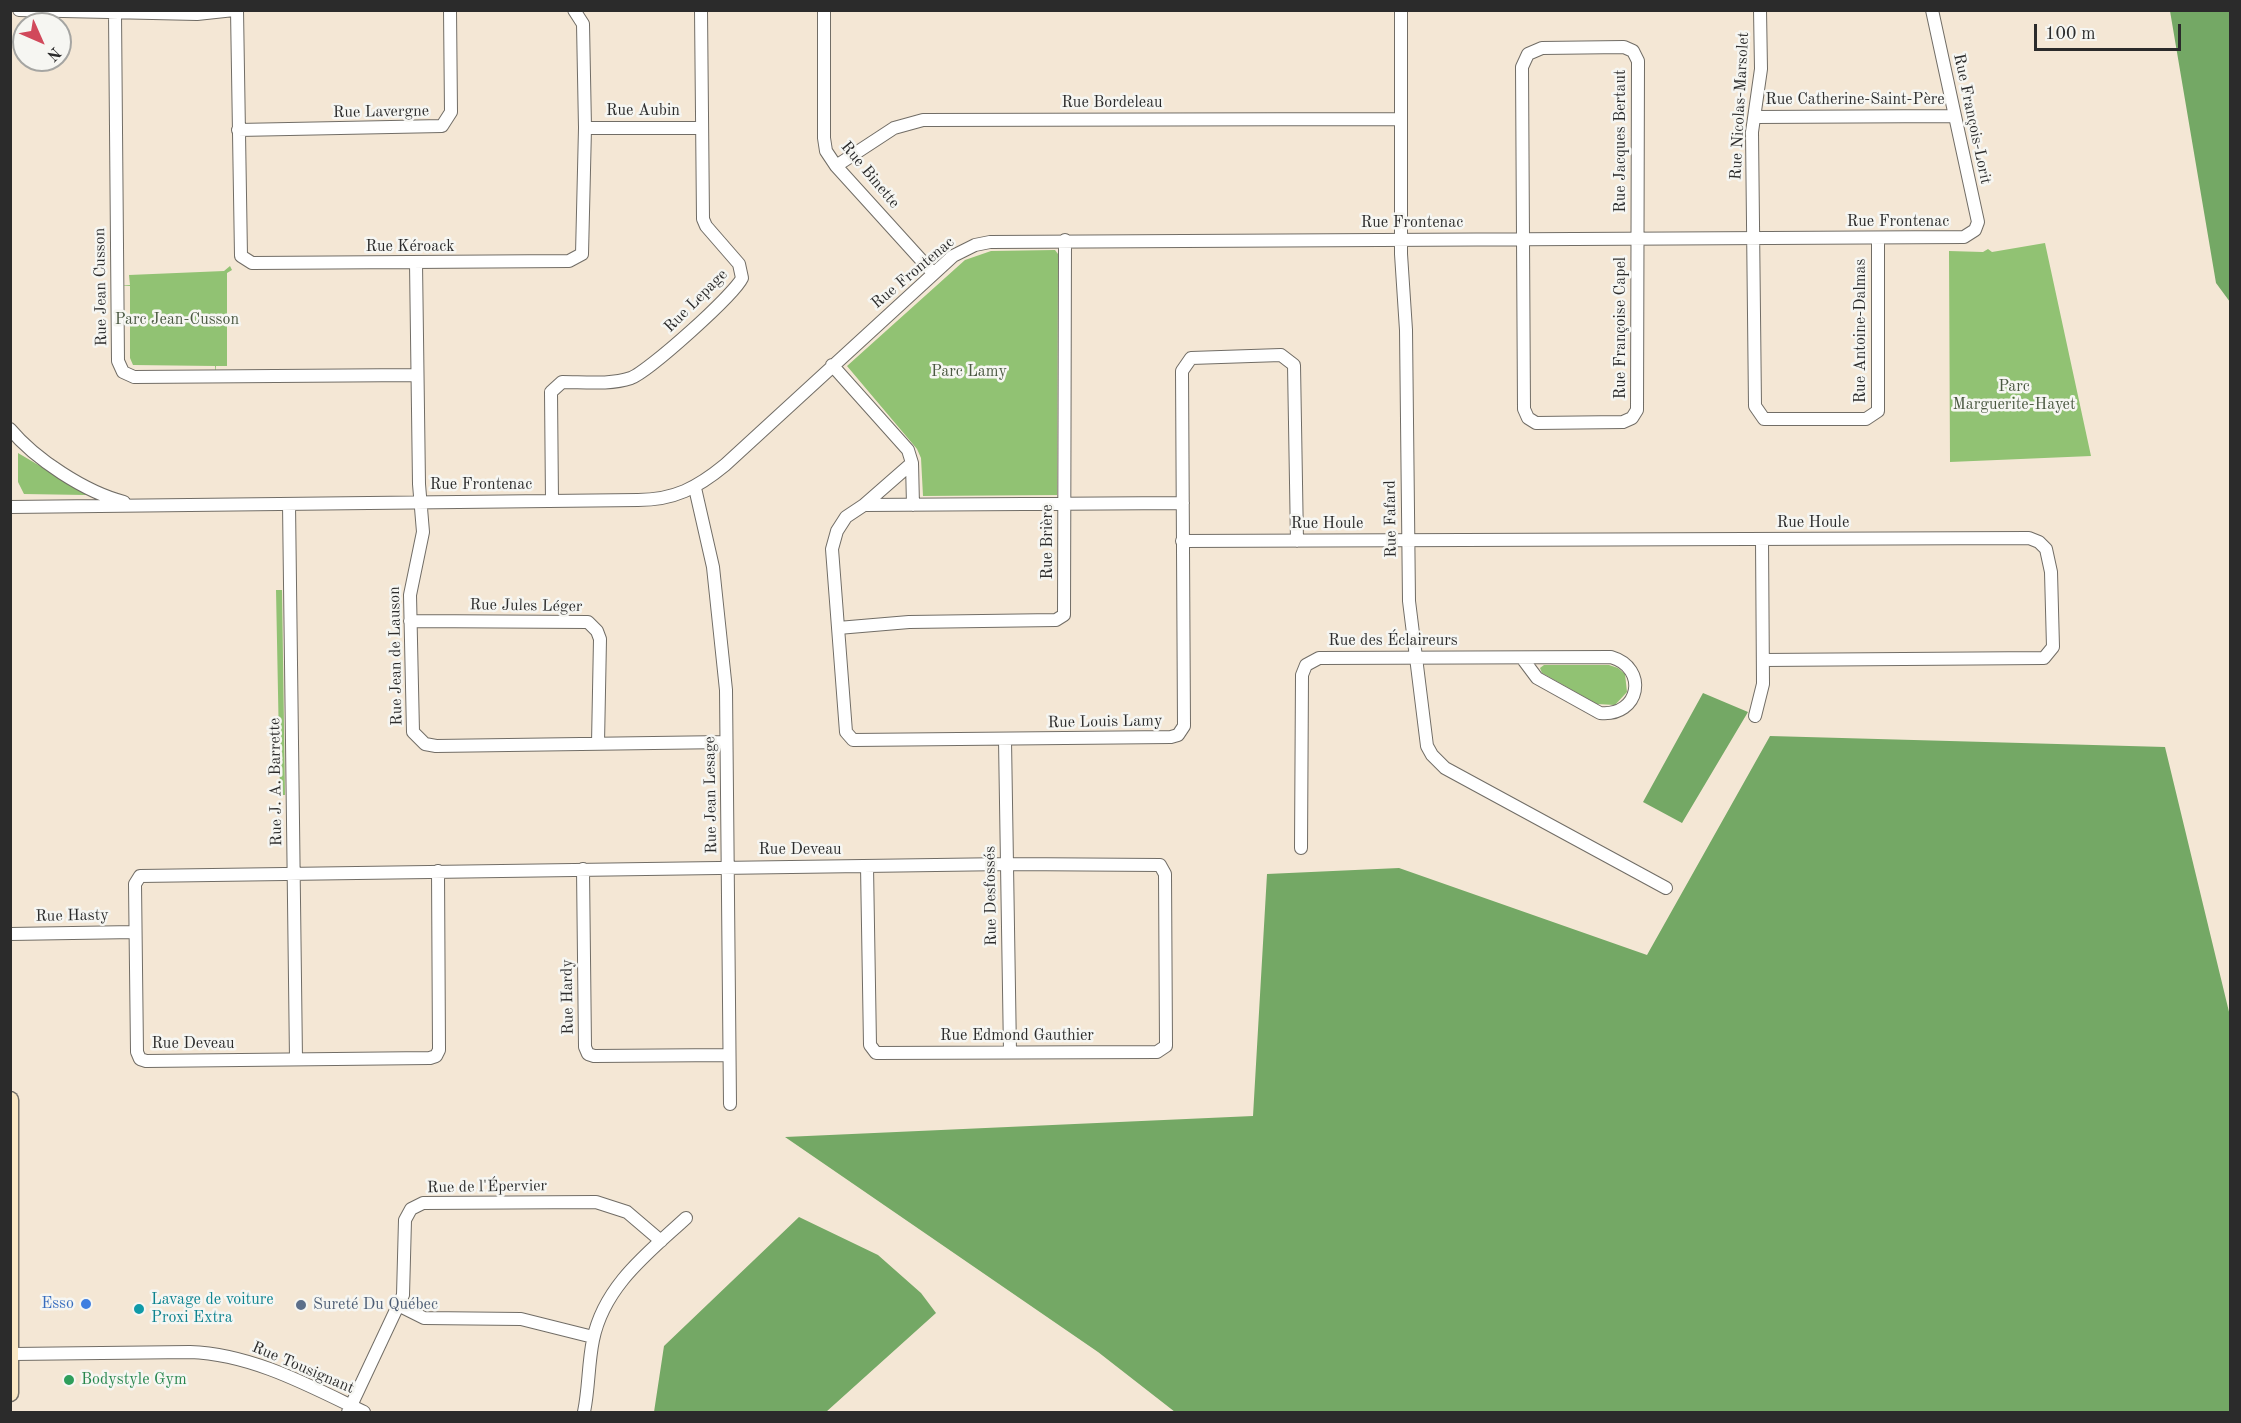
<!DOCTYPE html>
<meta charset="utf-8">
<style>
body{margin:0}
#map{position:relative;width:2241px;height:1423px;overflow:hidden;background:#f4e7d5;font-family:"Old Standard TT",serif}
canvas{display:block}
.frame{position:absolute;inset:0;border:12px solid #2b2b2b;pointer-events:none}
.north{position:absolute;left:12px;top:12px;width:60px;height:60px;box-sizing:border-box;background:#f6f6f2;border:2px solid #a5a5a2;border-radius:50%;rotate:135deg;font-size:16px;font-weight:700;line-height:24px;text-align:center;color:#2b2b2b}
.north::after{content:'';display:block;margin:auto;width:21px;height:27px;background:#d1495b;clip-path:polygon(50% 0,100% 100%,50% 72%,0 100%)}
.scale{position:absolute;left:2034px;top:24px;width:147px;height:27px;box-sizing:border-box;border:3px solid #2b2b2b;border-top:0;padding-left:8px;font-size:18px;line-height:21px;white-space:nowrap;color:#2b2b2b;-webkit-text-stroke:4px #f6f6f2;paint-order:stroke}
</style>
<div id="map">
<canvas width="2241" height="1423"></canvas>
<div class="frame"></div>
<div class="north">N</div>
<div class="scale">100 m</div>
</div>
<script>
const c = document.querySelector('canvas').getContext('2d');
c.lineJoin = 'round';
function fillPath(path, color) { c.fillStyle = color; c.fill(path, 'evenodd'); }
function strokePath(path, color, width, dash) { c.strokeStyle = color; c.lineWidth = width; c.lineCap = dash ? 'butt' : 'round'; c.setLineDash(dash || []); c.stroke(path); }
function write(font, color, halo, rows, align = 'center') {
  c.font = font + ' "Old Standard TT",serif'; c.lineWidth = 5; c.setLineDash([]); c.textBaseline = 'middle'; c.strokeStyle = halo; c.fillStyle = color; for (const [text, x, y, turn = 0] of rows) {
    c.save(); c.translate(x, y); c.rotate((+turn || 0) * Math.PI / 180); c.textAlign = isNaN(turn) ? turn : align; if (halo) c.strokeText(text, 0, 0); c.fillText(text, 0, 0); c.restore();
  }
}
const green = new Path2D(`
 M2045,243L2091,456L1950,462L1949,251L1983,252L1988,249L1992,252Z
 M1055,250L1058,254L1057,495L923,496L921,458L917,449L847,366L965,260L991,251Z
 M230,266L232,270L227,273V366H216V376L215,366L133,365L130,358V286H118L130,285L129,275L224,271Z
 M18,453L86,493V495L24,494L18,482Z
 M276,590H282L285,795H280Z
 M1544,665H1609L1618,668L1625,674L1627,692L1615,705L1597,704L1542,673L1540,668Z`);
const forest = new Path2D(`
 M2170,11H2230V302L2216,283Z
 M1703,693L1748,712L1682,823L1643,802Z
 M1770,736L2165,747L2230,1016V1412H1175L1098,1352L785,1137L1253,1116L1267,874L1399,868L1647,955Z
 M799,1217L878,1255L921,1293L936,1313L826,1412H654L664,1346Z`);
const street = new Path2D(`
 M19,10L197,14L234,10
 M237,10L241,256L252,263L569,261L582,254L585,128L583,24L574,10
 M824,10V138L826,151L836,166L933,273
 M1401,10V254L1406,330L1409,601L1427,746L1432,755L1445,768L1666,888
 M1760,10L1761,69L1752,132L1755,406L1764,419H1866L1878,411V238
 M115,13L118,361L123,372L134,377L417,375
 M1624,47L1633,51L1638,61L1637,410L1632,418L1623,422L1536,423L1528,418L1524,409L1522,67L1528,54L1542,48Z
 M1755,117L1954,116
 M585,128H700
 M238,130L442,126L451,112L450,10
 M836,166L894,128L923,120L1401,119
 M416,263L419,484L423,532L410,595L413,732L425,744L436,746L726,742
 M832,365L908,450L912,463L913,505
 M10,429C35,459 85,492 124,502
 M912,463L864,505L846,517L837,531L832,549L846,732L853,740L1171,737L1178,735L1184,726L1182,371L1191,358L1281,355L1294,365L1297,541
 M695,488L713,567L726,690L730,1104
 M552,501L551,392L562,382C584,382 610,385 631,378C649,371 734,295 742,278L739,264L706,226L703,219L701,10
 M289,504L296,1059
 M864,505L1183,503
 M10,507L638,500C674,500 697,488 725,465L953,256L975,245L990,242L1964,237L1975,230L1978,222L1932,10
 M1182,541L2029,538L2039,542L2046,549L2051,572L2053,647L2044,658L1763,660
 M410,621L588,622L597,631L600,639L598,743
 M838,628L909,622L1056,620L1064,615L1065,240
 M1755,716L1763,684L1762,540
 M1005,740L1010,1052
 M1301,848L1302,675L1306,665L1319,658L1611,657C1649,668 1640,717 1600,713L1537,678L1522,658
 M583,869L585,1047L588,1054L594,1056L729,1055
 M438,871L439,1050L436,1056L430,1058L146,1061L140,1059L137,1052L135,884L140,876L1008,864L1160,865L1165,874L1166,1046L1157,1052L876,1053L870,1045L867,866
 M10,934L135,932
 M398,1305L424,1318L521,1319L593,1337
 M13,1354L190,1352C252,1354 310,1386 364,1412
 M348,1412L403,1295L405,1220L411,1209L423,1203L596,1202L627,1212L661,1241
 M584,1412C589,1388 588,1364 593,1340C604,1286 648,1253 686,1218`);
const secondary = new Path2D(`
 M10,1100V1393`);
const markers = [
 [86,1304,6,"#3f7fe0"],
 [301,1305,6,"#5c6f8a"],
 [139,1309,6,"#0f9aa8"],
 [69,1380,6,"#2e9e5b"]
];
const streetNames = [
 ["Rue Catherine-Saint-Père",1855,100],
 ["Rue Bordeleau",1112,103],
 ["Rue Nicolas-Marsolet",1740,106,-87],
 ["Rue Aubin",643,111],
 ["Rue Lavergne",381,112,-1],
 ["Rue François-Lorit",1972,119,78],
 ["Rue Jacques Bertaut",1621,141,-90],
 ["Rue Binette",870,175,50],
 ["Rue Frontenac",1898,222],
 ["Rue Frontenac",1412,223],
 ["Rue Kéroack",410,247],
 ["Rue Frontenac",913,273,-40],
 ["Rue Jean Cusson",101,287,-91],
 ["Rue Lepage",696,301,-45],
 ["Rue Françoise Capel",1621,328,-90],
 ["Rue Antoine-Dalmas",1861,331,-90],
 ["Rue Frontenac",481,485],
 ["Rue Fafard",1391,519,-91],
 ["Rue Houle",1813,523],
 ["Rue Houle",1327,524],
 ["Rue Brière",1048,542,-90],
 ["Rue Jules Léger",526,606,1],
 ["Rue des Éclaireurs",1393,641],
 ["Rue Jean de Lauson",396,656,-91],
 ["Rue Louis Lamy",1105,722,-1],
 ["Rue J. A. Barrette",276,782,-91],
 ["Rue Jean Lesage",711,795,-91],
 ["Rue Deveau",800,850],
 ["Rue Desfossés",991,896,-91],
 ["Rue Hasty",72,916,-1],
 ["Rue Hardy",568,997,-91],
 ["Rue Edmond Gauthier",1017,1036],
 ["Rue Deveau",193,1044],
 ["Rue de l'Épervier",487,1187,-1],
 ["Rue Tousignant",303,1368,23]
];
const parkNames = [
 ["Parc Jean-Cusson",177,320],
 ["Parc Lamy",969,372],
 ["Parc",2014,387],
 ["Marguerite-Hayet",2014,405]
];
const cultureNames = [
 ["Lavage de voiture",151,1300],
 ["Proxi Extra",151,1318]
];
const shopNames = [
 ["Esso",74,1304]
];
const serviceNames = [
 ["Sureté Du Québec",313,1305]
];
const leisureNames = [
 ["Bodystyle Gym",81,1380]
];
fillPath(green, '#91c273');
fillPath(forest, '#74a865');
strokePath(street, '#716d66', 14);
strokePath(secondary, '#716d66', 19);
strokePath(street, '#fff', 12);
strokePath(secondary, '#fae7c3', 16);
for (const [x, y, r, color] of markers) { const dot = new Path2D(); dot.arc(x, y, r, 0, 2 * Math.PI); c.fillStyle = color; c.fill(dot); strokePath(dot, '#f6f6f2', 2); }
write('16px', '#2b2b2b', '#f6f6f2', streetNames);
write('16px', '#4a5841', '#f6f6f2', parkNames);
write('16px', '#0d838f', '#f6f6f2', cultureNames, 'left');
write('16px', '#366cbe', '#f6f6f2', shopNames, 'right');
write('16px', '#4e5e75', '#f6f6f2', serviceNames, 'left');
write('16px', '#27864d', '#f6f6f2', leisureNames, 'left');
</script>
